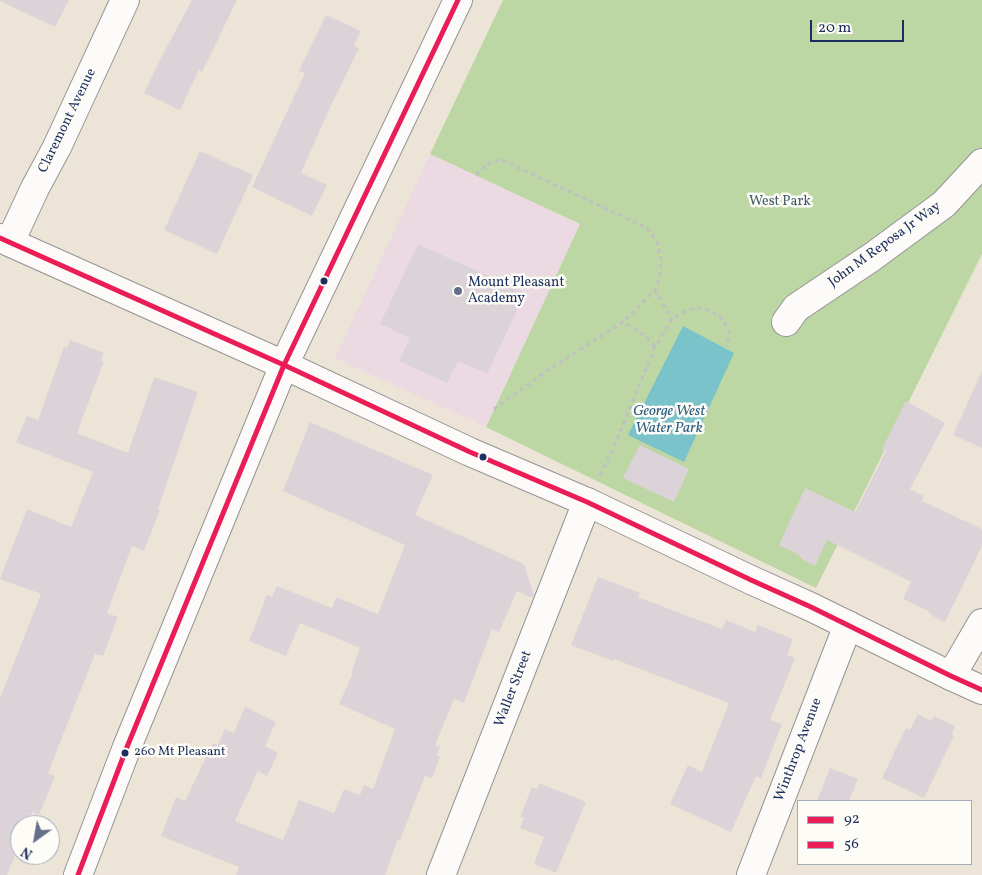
<!DOCTYPE html>
<style>
body{margin:0}
#map{position:relative;width:982px;height:875px;overflow:hidden;background:#ece5d7;font-family:Vollkorn,serif}
canvas{display:block}
.legend{position:absolute;left:797px;top:800px;width:175px;height:65px;box-sizing:border-box;background:#fdfcf7;border:1px solid #a3aaba;margin:0;padding:6px 9px;list-style:none;font-size:15px;color:#1b2f5e}
.legend li{display:flex;align-items:center;gap:10px;height:25px}
.legend b{width:25px;border:1px solid #a3aaba}
.north{position:absolute;left:10px;top:815px;width:50px;height:50px;box-sizing:border-box;background:#fdfcf7;border:1px solid #a3aaba;border-radius:50%;rotate:212deg;font-size:14px;font-weight:700;line-height:20px;text-align:center;color:#1b2f5e}
.north::after{content:'';display:block;margin:auto;width:18px;height:22px;background:#646f88;clip-path:polygon(50% 0,100% 100%,50% 72%,0 100%)}
.scale{position:absolute;left:810px;top:20px;width:94px;height:22px;box-sizing:border-box;border:2px solid #1b2f5e;border-top:0;padding-left:6px;font-size:15px;line-height:18px;white-space:nowrap;color:#1b2f5e;-webkit-text-stroke:4px #fdfcf7;paint-order:stroke}
</style>
<div id="map">
<canvas width="982" height="875"></canvas>
<ul class="legend">
<li><b style="height:6px;background:#ea1d57"></b>92</li>
<li><b style="height:6px;background:#ea1d57"></b>56</li>
</ul>
<div class="north">N</div>
<div class="scale">20 m</div>
</div>
<script>
const c = document.querySelector('canvas').getContext('2d');
c.lineJoin = 'round';
function fillPath(path, color) { c.fillStyle = color; c.fill(path, 'evenodd'); }
function strokePath(path, color, width, dash) { c.strokeStyle = color; c.lineWidth = width; c.lineCap = dash ? 'butt' : 'round'; c.setLineDash(dash || []); c.stroke(path); }
function write(font, color, halo, rows, align = 'center') {
  c.font = font + ' Vollkorn,serif'; c.lineWidth = 5; c.setLineDash([]); c.textBaseline = 'middle'; c.strokeStyle = halo; c.fillStyle = color; for (const [text, x, y, turn = 0] of rows) {
    c.save(); c.translate(x, y); c.rotate((+turn || 0) * Math.PI / 180); c.textAlign = isNaN(turn) ? turn : align; if (halo) c.strokeText(text, 0, 0); c.fillText(text, 0, 0); c.restore();
  }
}
const built = new Path2D(`
 M430,154L580,224L486,427L335,358Z`);
const green = new Path2D(`
 M503,0H982V254L816,588L486,427L580,224L430,154Z`);
const water = new Path2D(`
 M683,326L734,353L684,462L628,435Z`);
const building = new Path2D(`
 M0,0H69L55,27L0,1Z
 M192,0H237L202,72L199,70L180,110L144,93L161,58Z
 M326,15L361,31L354,45L359,48L328,112L301,173L327,185L312,216L252,187L305,73L299,71Z
 M200,151L253,175L217,254L164,230Z
 M418,244L525,293L487,374L458,361L447,383L399,361L410,338L380,324Z
 M70,340L104,353L101,361H104L77,433L128,453L154,377L198,392L158,509L160,510L144,551L132,546L107,613L118,617L103,656L95,654L48,773L55,776L39,815L32,812L27,825H20V843L7,875H0V698L41,594L0,579L27,509L71,527L93,472L16,442L27,416L38,420L64,347L67,348Z
 M982,371V448L953,435Z
 M906,401L945,423L910,489L924,496L922,501L982,529V546L945,622L931,615L928,611L903,599L911,582L827,540L815,566L802,559L798,554L779,545L805,488L855,512L886,451L882,449Z
 M310,422L433,475L415,515L524,564L534,595L532,598L517,591L499,632L492,629L464,703L454,699L435,745L440,747L436,756L440,757L432,778L425,776L400,840L398,839L385,875H236L239,867L161,836L176,797L185,801L213,743L218,745L225,729L234,733L245,707L276,722L265,746L278,753L267,776L258,771L235,821L283,840L299,800L334,813L344,789L360,795L364,785L373,789L395,729L339,704L353,673H351L360,648L300,623L286,656L249,641L267,595L272,597L277,586L332,608L336,597L378,614L405,545L283,491Z
 M640,445L689,469L674,502L623,478Z
 M598,577L640,593L638,597L722,629L726,620L755,632L758,625L793,639L787,655L795,658L770,720L782,724L761,778L756,776L731,832L670,804L688,765L702,772L729,703L614,659L613,661L571,645Z
 M918,714L931,721L934,716L955,726L952,734L954,736L924,798L882,778L906,728L910,730Z
 M830,768L858,779L849,801H817Z
 M539,783L586,802L556,873L534,864L544,837L520,828L524,818L520,817L532,787L537,789Z`);
const path = new Path2D(`
 M476,175L486,165L500,159L647,228L658,244L661,260L660,277L655,290L623,322
 M655,290L672,319
 M494,409L551,368L623,322C636,329 646,335 655,347
 M600,475L616,442L655,347L672,319L684,312L695,308L709,310L720,317L729,330L727,346`);
const minor = new Path2D(`
 M10,242L35,188L57,147L125,0
 M786,322L796,308L872,257L944,204L982,163
 M951,676L982,623
 M441,875L587,502
 M751,875L848,625`);
const major = new Path2D(`
 M0,238L284,365L470,452L587,502L751,580L811,607L951,676L982,690
 M78,875L127,747L284,365L458,0`);
const bus1 = new Path2D(`
 M78,875L127,747L284,365L458,0`);
const bus2 = new Path2D(`
 M0,238L284,365L470,452L587,502L751,580L811,607L951,676L982,690`);
const markers = [
 [324,281,4.5,"#1b2f5e"],
 [458,291,5,"#646f88"],
 [483,457,4.5,"#1b2f5e"],
 [125,753,4.5,"#1b2f5e"]
];
const busNames = [
 ["260 Mt Pleasant",134,753]
];
const streetNames = [
 ["Claremont Avenue",68,121,-64],
 ["John M Reposa Jr Way",885,245,-36],
 ["Waller Street",514,689,-69],
 ["Winthrop Avenue",799,750,-69]
];
const parkNames = [
 ["West Park",780,202]
];
const poiNames = [
 ["Mount Pleasant",468,283],
 ["Academy",468,299]
];
const waterNames = [
 ["George West",669,412],
 ["Water Park",669,429]
];
fillPath(built, '#ebdae2');
fillPath(green, '#bcd6a4');
fillPath(water, '#7ac3ca');
fillPath(building, '#dcd3d8');
strokePath(minor, '#959494', 30);
strokePath(major, '#959494', 30);
strokePath(path, '#c0c0c3', 3, [4, 4]);
strokePath(minor, '#fcfbf9', 28);
strokePath(major, '#fcfbf9', 28);
strokePath(bus1, '#ea1d57', 5);
strokePath(bus2, '#ea1d57', 5);
for (const [x, y, r, color] of markers) { const dot = new Path2D(); dot.arc(x, y, r, 0, 2 * Math.PI); c.fillStyle = color; c.fill(dot); strokePath(dot, '#fdfcf7', 2); }
write('13px', '#1b2f5e', '#fdfcf7', busNames, 'left');
write('14px', '#1b2f5e', '#fdfcf7', streetNames);
write('14px', '#405d66', '#fdfcf7', parkNames);
write('14px', '#1b2f5e', '#fdfcf7', poiNames, 'left');
write('italic 15px', '#2b5e82', '#fdfcf7', waterNames);
</script>
